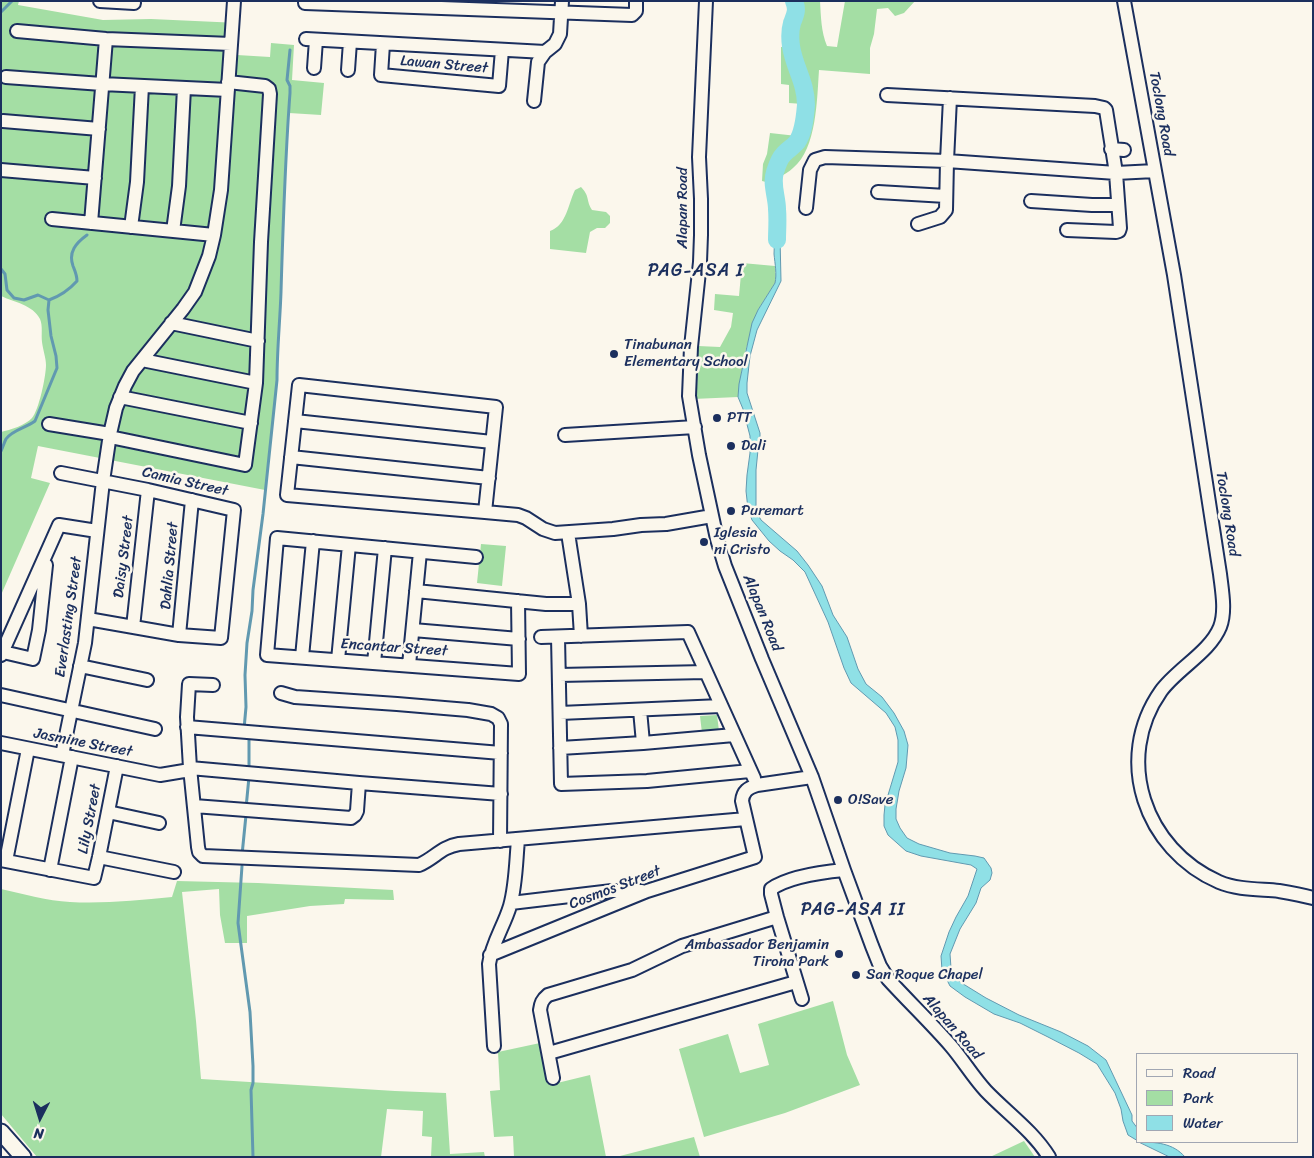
<!DOCTYPE html>
<style>
body{margin:0}
#map{position:relative;width:1314px;height:1158px;overflow:hidden;background:#fbf7ec;font-family:Sriracha,sans-serif}
canvas{display:block}
.frame{position:absolute;inset:0;border:2px solid #1b2f5e;pointer-events:none}
.legend{position:absolute;left:1136px;top:1053px;width:162px;height:90px;box-sizing:border-box;background:#fbf7ec;border:1px solid #a1a7b3;margin:0;padding:6px 9px;list-style:none;font-size:15px;color:#1b2f5e}
.legend li{display:flex;align-items:center;gap:10px;height:25px}
.legend b{width:25px;border:1px solid #a1a7b3}
.north{position:absolute;left:15px;top:1093px;width:50px;height:50px;-webkit-text-stroke:4px #fbf7ec;paint-order:stroke;rotate:185deg;font-size:14px;font-weight:700;line-height:20px;text-align:center;color:#1b2f5e}
.north::after{content:'';display:block;margin:auto;width:18px;height:22px;background:#1b2f5e;clip-path:polygon(50% 0,100% 100%,50% 72%,0 100%)}
</style>
<div id="map">
<canvas width="1314" height="1158"></canvas>
<div class="frame"></div>
<ul class="legend">
<li><b style="height:6px;background:#fbf7ec"></b>Road</li>
<li><b style="height:14px;background:#a4dea4"></b>Park</li>
<li><b style="height:14px;background:#8fe0e6"></b>Water</li>
</ul>
<div class="north">N</div>
</div>
<script>
const c = document.querySelector('canvas').getContext('2d');
c.lineJoin = 'round';
function fillPath(path, color) { c.fillStyle = color; c.fill(path, 'evenodd'); }
function strokePath(path, color, width, dash) { c.strokeStyle = color; c.lineWidth = width; c.lineCap = dash ? 'butt' : 'round'; c.setLineDash(dash || []); c.stroke(path); }
function write(font, color, halo, rows, align = 'center') {
  c.font = font + ' Sriracha,sans-serif'; c.lineWidth = 5; c.setLineDash([]); c.textBaseline = 'middle'; c.strokeStyle = halo; c.fillStyle = color; for (const [text, x, y, turn = 0] of rows) {
    c.save(); c.translate(x, y); c.rotate((+turn || 0) * Math.PI / 180); c.textAlign = isNaN(turn) ? turn : align; if (halo) c.strokeText(text, 0, 0); c.fillText(text, 0, 0); c.restore();
  }
}
const green = new Path2D(`
 M1,1H19L18,5L103,20L151,19L239,23L237,55L270,57L271,43L294,45L292,80L324,83L321,115L289,113L284,188L281,294L277,358V380L265,490L38,446L31,478L50,483L1,595V432C10,430 26,425 32,418C39,410 46,376 46,365C46,358 43,350 42,342C41,335 43,326 40,319C33,305 14,302 1,296Z
 M788,1H820C821,17 821,31 827,46L837,47L845,1H915L904,13L895,16L888,8L877,9L874,34L870,48V74L819,70C817,98 817,149 793,168C789,172 784,174 780,177V196L784,205H769L766,182L762,181L763,164L767,154L770,133L797,136C801,126 803,115 803,104L789,103V85L781,84V47L793,46V27L798,17L799,9L788,8Z
 M581,187C590,196 586,201 592,210L606,212L610,216V223L605,228H597L590,232L586,253L550,249V231C567,225 568,204 575,190Z
 M742,263L775,266L776,278L775,283L758,310L746,349L742,369L738,397L693,399L697,388L698,346L720,347L731,327L733,313L714,310L715,294L739,296Z
 M481,544L506,546L502,586L477,583Z
 M717,715L719,731L702,733L700,716Z
 M177,881L258,883L393,890L394,900L345,899L344,904L310,906L247,916V943H225L220,915L219,889L182,892L196,1021L201,1079L395,1091L446,1093L450,1154L484,1152L485,1157H431L432,1137L422,1136L423,1111L387,1109L381,1157H37L1,1114V889C24,894 47,901 70,902C104,904 138,900 172,897Z
 M833,1001L847,1055L860,1085L785,1113L704,1137L679,1049L728,1034L740,1073L769,1065L758,1024Z
 M540,1043L549,1085L590,1075L606,1157H514L513,1136L494,1137L490,1091L500,1090L498,1052Z
 M694,1137L700,1157H616Z
 M1024,1141L1035,1157H990Z`);
const water = new Path2D(`
 M777,218L780,237L781,281L757,330L750,356L747,383V393L760,433V441L758,450L756,470V511L761,520L797,551L808,565L822,586L833,615L847,637L858,669L866,684L882,697L894,713L904,731L908,745L906,768L899,791L896,809V819L900,828L907,838L919,844L950,853L975,856L984,858L991,868L992,873L990,880L981,888L976,903L960,929L950,954L951,968L960,982L986,998L1019,1015L1061,1032L1088,1046L1106,1060L1132,1115V1121L1138,1129V1141L1128,1135L1123,1121L1121,1109L1115,1093L1097,1064L1079,1053L1048,1037L1020,1023L994,1014L965,997L950,986L942,970L941,956L949,932L956,917L968,896L977,869L971,865L921,856L906,851L888,835L884,826V815L885,805L898,762V740L895,727L886,713L851,683L844,668L828,622L805,572L793,560L780,551L769,541L752,520L748,509L746,491L747,475L750,453V436L743,409L738,397L739,384L752,323L758,310L775,283C777,274 775,264 774,254C774,242 776,230 777,218Z
 M1139,1142C1156,1142 1173,1143 1185,1157H1170Z`);
const stream = new Path2D(`
 M1,12L12,1
 M1,269L5,274L7,290L14,298L24,300L38,295L49,300L48,310L51,336L56,356L57,368L35,421C26,428 12,430 6,439C4,443 3,447 1,451
 M49,300C60,296 69,290 77,281C77,275 75,271 73,266C68,252 76,243 87,235
 M244,729L246,707L245,675L247,643L252,611L253,590L263,514L277,380C277,350 280,321 281,292C283,225 285,159 290,93V86L287,80L290,50
 M249,771V736
 M246,808L249,777
 M242,855L246,815
 M242,866L238,923L250,1012L253,1066V1083L251,1090L253,1157`);
const river = new Path2D(`
 M777,240C777,230 778,220 777,209C777,197 771,184 775,172C777,166 779,159 783,155C787,150 793,147 797,142C804,132 805,116 806,105C806,82 794,67 791,46C790,39 790,30 792,23C795,15 798,10 794,1`);
const minor = new Path2D(`
 M100,1L134,3
 M706,1L699,157L701,199V235L700,262L691,347L689,396L699,455L717,539L725,566L762,659L812,777L844,870L872,946L880,966L888,979C909,1002 931,1023 951,1046C963,1060 973,1077 986,1091C1007,1113 1033,1131 1049,1157
 M1124,1L1174,275L1220,574C1222,591 1226,611 1220,627C1210,652 1177,669 1161,691C1113,759 1145,850 1219,882C1238,890 1260,889 1279,891C1291,893 1302,895 1313,898
 M305,3L632,15L636,11V1
 M17,31L106,39L231,44
 M306,39L545,52
 M383,44L381,75L499,86L502,50
 M314,68L316,40
 M348,70L350,42
 M6,77L102,84L228,90
 M887,95L1095,106L1104,108L1106,110L1116,173L1120,228L1119,231L1116,232L1067,230
 M534,101L538,62L545,52L555,44L560,34L562,1
 M3,121L99,129
 M1111,149L1124,150
 M1,170L95,178
 M878,192L946,196
 M1031,201L1092,205H1118
 M806,208L810,170L815,160L825,157L947,161L1116,173L1155,171
 M52,219L214,235
 M91,223L106,39
 M918,224L940,217L946,210L947,161L950,98
 M131,227L137,182L142,86
 M173,231L179,186L184,88
 M171,323L258,341
 M142,360L256,383
 M120,397L251,423
 M295,421L492,442
 M49,424L110,434
 M565,435L695,427
 M110,437L245,465L256,383L261,242L270,94L269,89L265,86L228,82
 M291,457L489,478
 M61,473L148,490L234,510L221,638L179,635L88,619
 M485,512L496,407L299,385L287,495L485,512L518,515L526,518L543,529L555,533L613,529L641,525L666,524L712,516
 M568,533L579,604L581,636
 M476,557L277,538L267,655L519,674L518,601
 M416,591L546,604H579
 M133,627L148,490
 M413,630L519,639
 M179,635L192,500
 M541,637L688,632L754,778
 M558,637L561,784L647,781L750,771
 M3,652L33,659L39,630L46,565
 M1,655L59,525L97,531
 M302,657L313,541
 M338,660L349,545
 M374,663L385,548
 M409,665L420,552
 M80,666L147,680
 M559,675L706,672
 M213,685L189,684L187,717L190,768L198,847L199,852L203,856L419,865C435,858 441,847 459,844L746,819
 M281,693L295,697L397,704L468,710L491,714L498,718L501,724L500,841
 M1,695L155,729
 M640,710L643,743
 M560,713L721,706
 M187,727L501,753
 M1,743L160,775L190,770
 M560,748L643,743L734,735
 M62,755L85,643L103,481L110,434L116,408L125,386L133,371L183,309L195,292L209,256L214,235L221,190L234,1
 M190,768L359,783L501,794
 M194,806L351,818L355,815L357,811L359,783
 M108,812L159,823
 M99,857L174,872
 M1,860L94,878L99,857L117,766
 M6,861L28,749
 M50,870L72,757
 M511,903L612,891H642
 M490,955L647,891L755,857L742,801C743,791 748,788 757,785L812,777
 M802,999L777,917L771,894V889C788,877 823,872 844,870
 M494,1046L489,964C492,943 504,926 510,906C516,885 516,861 518,840
 M549,1053L796,982
 M553,1078L540,1010C541,1003 542,1000 548,995L632,970L682,946L777,917`);
const major = new Path2D(`
 M1,1132L23,1157`);
const markers = [
 [614,354,5,"#1b2f5e"],
 [717,418,5,"#1b2f5e"],
 [731,446,5,"#1b2f5e"],
 [731,511,5,"#1b2f5e"],
 [704,542,5,"#1b2f5e"],
 [838,800,5,"#1b2f5e"],
 [839,954,5,"#1b2f5e"],
 [856,975,5,"#1b2f5e"]
];
const streetNames = [
 ["Lawan Street",444,65,5],
 ["Toclong Road",1161,114,80],
 ["Alapan Road",683,208,-90],
 ["Camia Street",185,482,13],
 ["Toclong Road",1227,514,81],
 ["Daisy Street",124,557,-83],
 ["Dahlia Street",170,566,-85],
 ["Alapan Road",762,613,68],
 ["Everlasting Street",69,617,-82],
 ["Encantar Street",394,648,4],
 ["Jasmine Street",83,743,11],
 ["Lily Street",90,819,-79],
 ["Cosmos Street",615,888,-21],
 ["Alapan Road",952,1027,49]
];
const poiNames = [
 ["Tinabunan",624,345],
 ["Elementary School",624,362],
 ["PTT",727,418],
 ["Dali",741,446],
 ["Puremart",741,511],
 ["Iglesia",714,533],
 ["ni Cristo",714,550],
 ["O!Save",848,800],
 ["Ambassador Benjamin",829,945,"right"],
 ["Tirona Park",829,962,"right"],
 ["San Roque Chapel",866,975]
];
const quarterNames = [
 ["PAG-ASA I",696,271],
 ["PAG-ASA II",853,910]
];
fillPath(green, '#a4dea4');
fillPath(water, '#8fe0e6');
strokePath(water, '#6199b0', 1);
strokePath(stream, '#6199b0', 3);
strokePath(river, '#8fe0e6', 18);
strokePath(minor, '#1b2f5e', 16);
strokePath(major, '#1b2f5e', 19);
strokePath(minor, '#fbf7ec', 12);
strokePath(major, '#fbf7ec', 15);
for (const [x, y, r, color] of markers) { const dot = new Path2D(); dot.arc(x, y, r, 0, 2 * Math.PI); c.fillStyle = color; c.fill(dot); strokePath(dot, '#fbf7ec', 2); }
write('15px', '#1b2f5e', '#fbf7ec', streetNames);
write('15px', '#1b2f5e', '#fbf7ec', poiNames, 'left');
c.letterSpacing = '1px';
write('18px', '#1b2f5e', '#fbf7ec', quarterNames);
c.letterSpacing = '0px';
</script>
